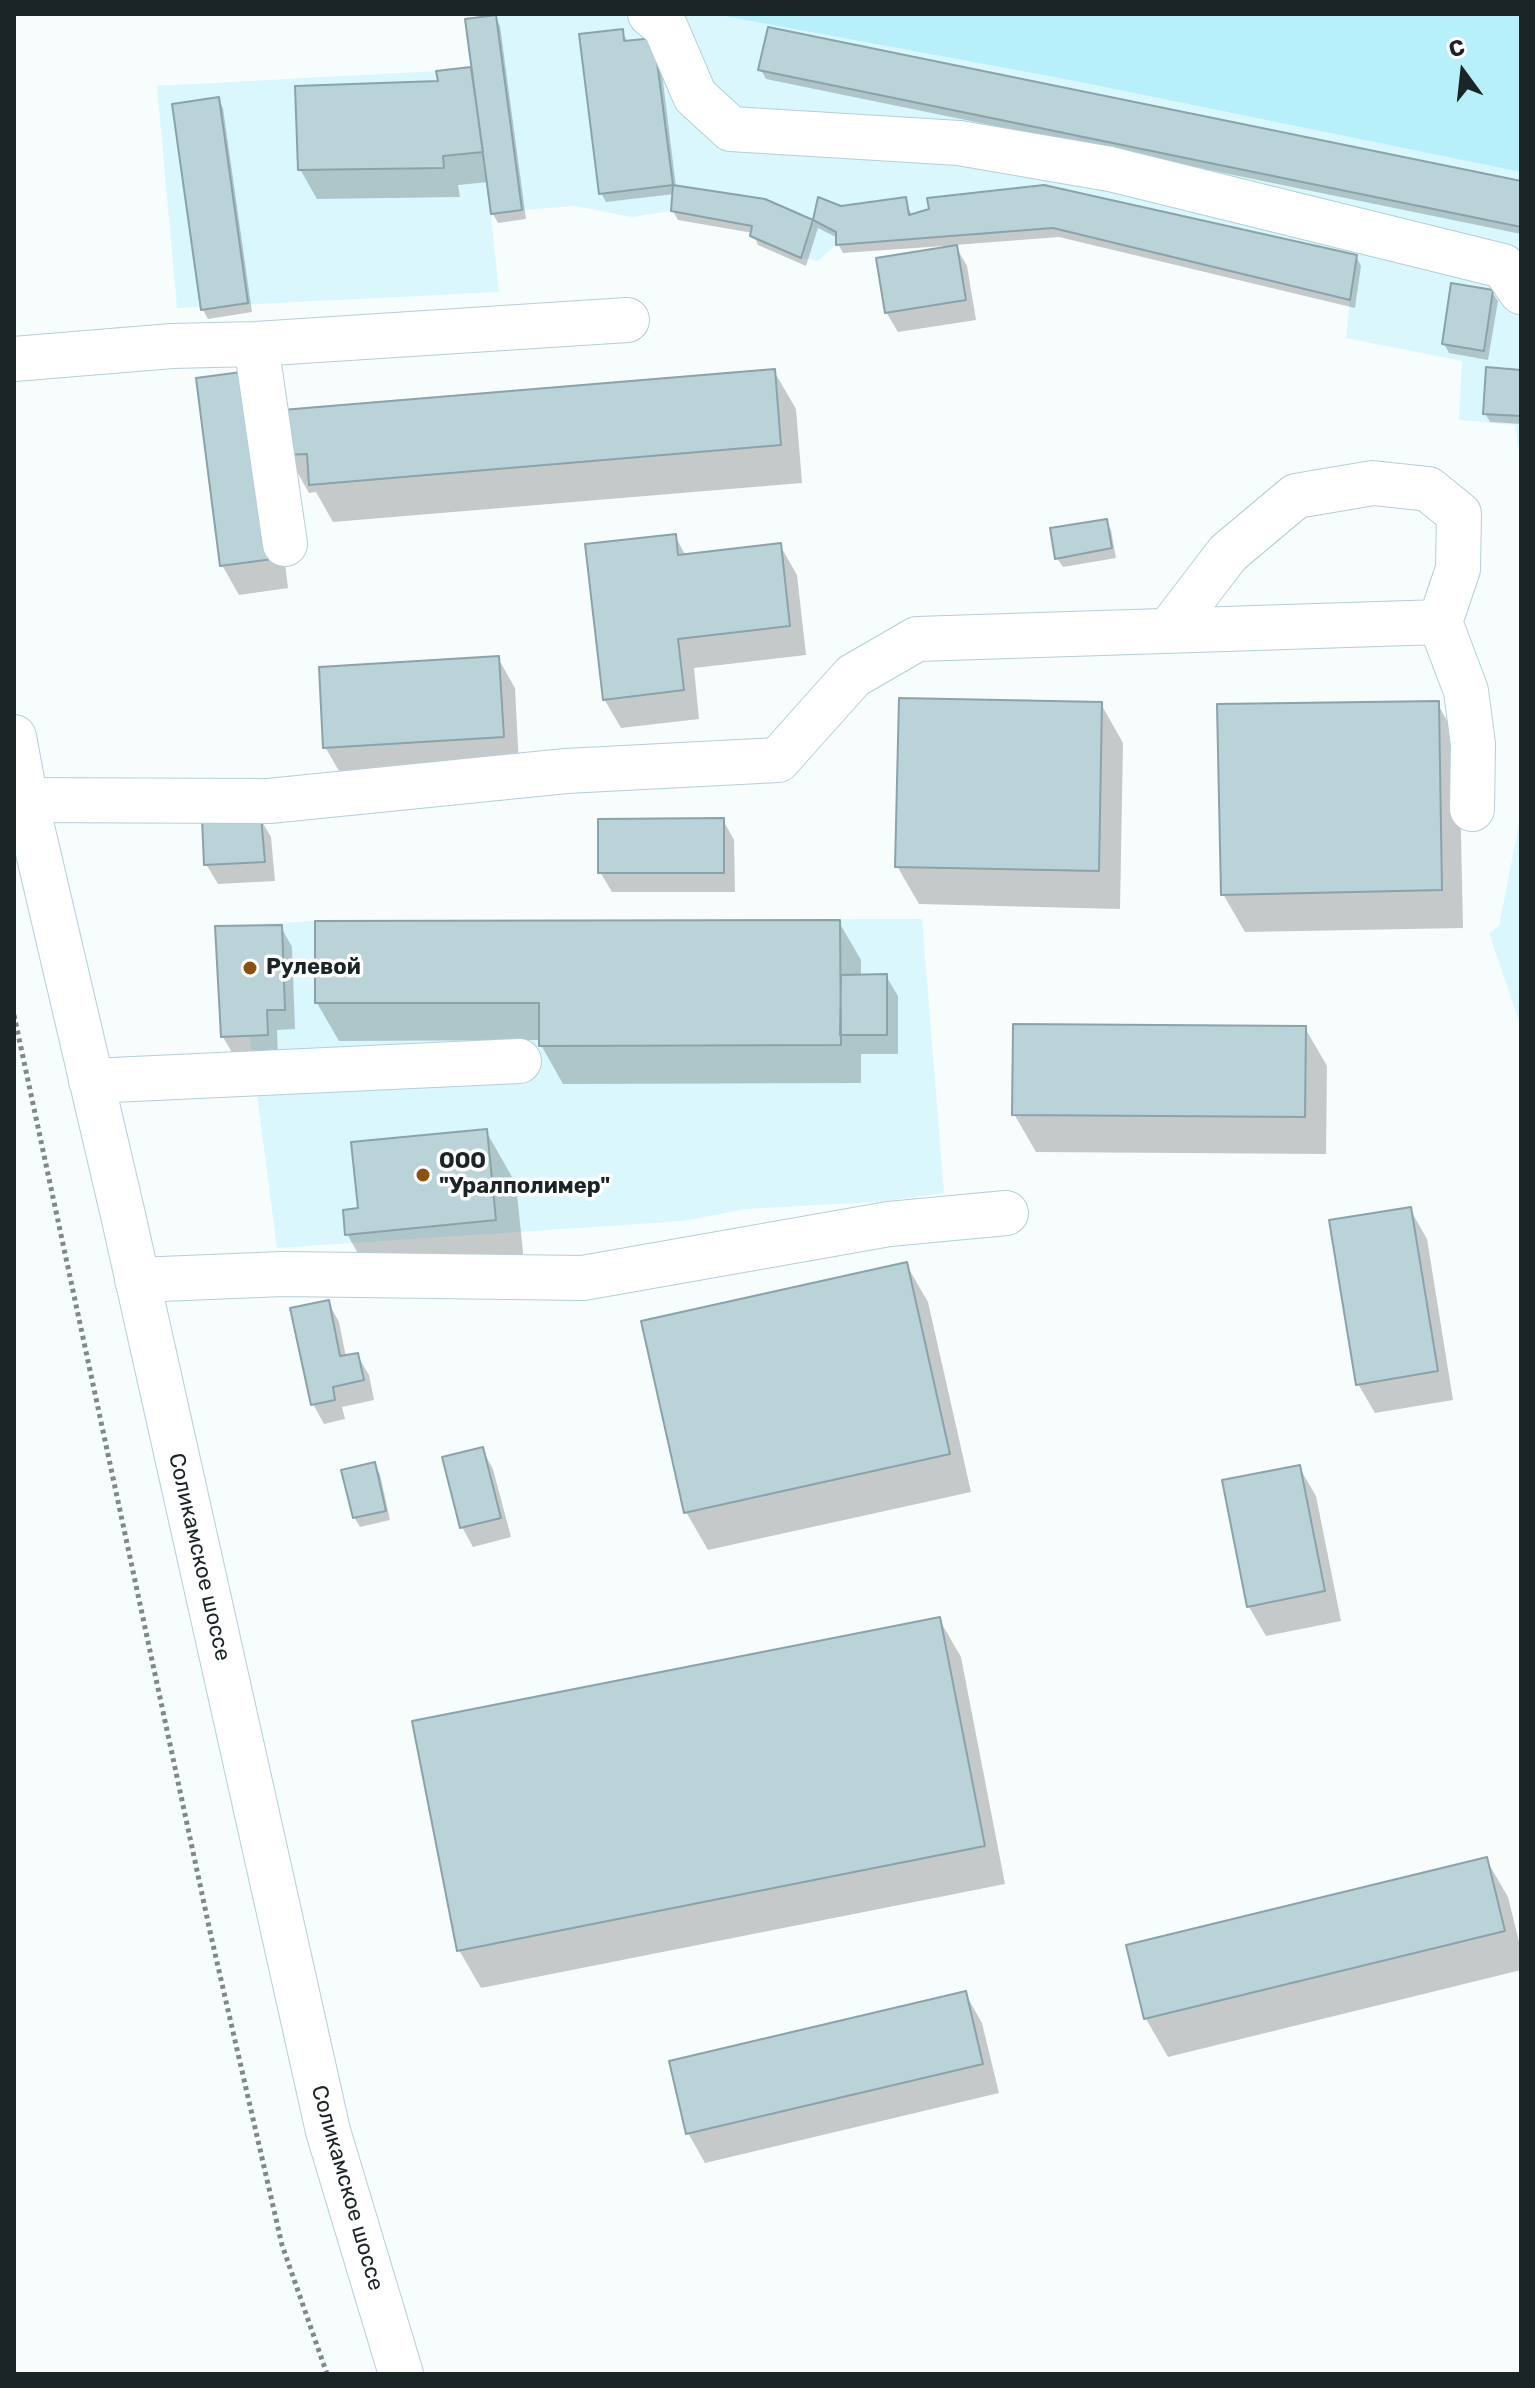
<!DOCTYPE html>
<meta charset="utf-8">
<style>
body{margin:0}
#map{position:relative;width:1535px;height:2388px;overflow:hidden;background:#f7fcfd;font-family:Rubik,sans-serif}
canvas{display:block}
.frame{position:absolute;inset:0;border:16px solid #1b2528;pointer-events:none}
.north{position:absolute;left:1423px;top:32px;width:80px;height:80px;-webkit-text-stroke:6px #fff;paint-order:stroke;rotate:345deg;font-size:22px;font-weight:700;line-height:32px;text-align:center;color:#1b2528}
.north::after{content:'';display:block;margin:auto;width:28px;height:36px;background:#1b2528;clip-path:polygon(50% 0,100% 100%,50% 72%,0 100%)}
</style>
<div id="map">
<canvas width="1535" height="2388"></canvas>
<div class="frame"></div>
<div class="north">С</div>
</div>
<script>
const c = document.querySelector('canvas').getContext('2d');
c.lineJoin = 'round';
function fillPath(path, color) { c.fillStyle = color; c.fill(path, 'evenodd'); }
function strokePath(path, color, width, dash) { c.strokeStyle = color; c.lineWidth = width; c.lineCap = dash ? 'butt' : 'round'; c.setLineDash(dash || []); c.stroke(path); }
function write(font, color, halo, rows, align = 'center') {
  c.font = font + ' Rubik,sans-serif'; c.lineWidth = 7; c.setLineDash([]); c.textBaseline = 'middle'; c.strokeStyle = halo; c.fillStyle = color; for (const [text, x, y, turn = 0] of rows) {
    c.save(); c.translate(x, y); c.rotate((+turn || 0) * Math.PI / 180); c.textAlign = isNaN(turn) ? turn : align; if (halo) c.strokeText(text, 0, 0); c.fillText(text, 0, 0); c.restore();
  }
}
const built = new Path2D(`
 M713,14L1070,80L1521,172V466L1515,425L1459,420L1462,361L1346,338L1350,300L1053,228L836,245L818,261L801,258L750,236L752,226L671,211L632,217L575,206L522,210L491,215L499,292L177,308L157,86L436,71L471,67L465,19L496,15Z
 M1521,814V1027L1489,933L1499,926Z
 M922,919L944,1193L877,1202L745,1209L683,1221L277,1248L235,925L315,921Z`);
const green = new Path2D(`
 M713,14H1521V172L1070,80Z`);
const shadow = new Path2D(`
 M495,17L500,26L526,219L498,223L493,214L489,182L458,185L460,197L317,199L300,169L441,83L470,69L475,77Z
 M622,31L628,43L659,49L676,187L765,201L814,223L820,200L841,208L905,200L912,216L931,211L1356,256L1361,266L1355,308L1059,237L955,245L967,266L976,320L898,332L886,312L943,249V246L843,253L838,244V238L818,228L806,266L758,245L753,233L678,220L673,211L674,194L606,202L601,193Z
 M761,70L1521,183V234L766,79Z
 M218,99L223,108L252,312L208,319L203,310Z
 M1492,292L1498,301L1488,360L1449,353L1444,344Z
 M774,371L796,409L802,483L333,522L316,492L309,493L287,454Z
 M1521,372V424L1490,422L1485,413Z
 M265,402L288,588L239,595L222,565Z
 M1106,521L1111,530L1116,558L1063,567L1057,558Z
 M675,536L686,556L780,545L797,575L806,655L694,668L699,719L621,728L604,699Z
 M498,658L515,688L519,766L342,776L325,747Z
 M1437,703L1459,741L1463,928L1245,932L1223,894Z
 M1101,704L1123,743L1120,909L919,904L897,866Z
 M260,818L271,837L275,881L218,884L206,864Z
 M723,820L734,840L735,892H612L600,872Z
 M839,922L861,960V977L886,976L898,996V1054H861V1083L563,1084L541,1045V1040L339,1041L317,1003Z
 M281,927L292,947L295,1029L277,1030L278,1055L234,1056L223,1037Z
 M1305,1028L1327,1066L1326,1154L1036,1152L1014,1114Z
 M486,1131L516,1184L525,1272L377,1287L347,1234L360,1210Z
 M1410,1209L1427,1239L1453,1400L1375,1413L1358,1384Z
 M906,1264L928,1302L971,1492L708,1550L686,1512Z
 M328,1302L339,1322L346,1357L357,1355L369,1375L374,1400L342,1407L345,1419L324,1424L313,1404Z
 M482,1449L493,1469L511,1537L473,1547L462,1527Z
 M374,1464L380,1474L390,1520L360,1527L354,1517Z
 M1299,1467L1316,1496L1341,1621L1266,1636L1249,1607Z
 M939,1619L961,1657L1005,1884L481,1988L459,1950Z
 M1486,1859L1508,1897L1521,1950V1970L1168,2057L1146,2019L1128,1947Z
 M965,1993L982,2023L999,2093L705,2163L688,2133Z`);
const building = new Path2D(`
 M496,15L522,210L491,214L465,19Z
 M768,27L1521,181V227L758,70Z
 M623,29L624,41L654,38L673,185L599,194L579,34Z
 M471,67L483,152L443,156L444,168L298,170L295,86L438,81L436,71Z
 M219,97L248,303L201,310L172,104Z
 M673,185L765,199L813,220L801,258L750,236L752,226L671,211Z
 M1044,185L1357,255L1350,300L1053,228L836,245V232L813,220L818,197L841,206L906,197L909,215L929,209L927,198Z
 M957,245L966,300L885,313L876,258Z
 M1451,283L1493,290L1484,351L1442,344Z
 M1486,367L1521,370V416L1483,414Z
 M775,369L781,445L309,485L307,454L285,455L282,410Z
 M249,371L273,559L220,566L196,378Z
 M1107,519L1112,548L1055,559L1050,528Z
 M676,534L678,555L781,543L790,626L678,639L684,690L603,700L585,544Z
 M499,656L504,737L323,748L319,667Z
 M899,698L1102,702L1099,871L895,867Z
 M1439,701L1442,890L1221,895L1217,704Z
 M261,816L265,862L204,865L202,819Z
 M724,818V873H598V819Z
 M840,920L841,1045L539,1046V1003H315V921Z
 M282,925L285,1010H267L268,1035L221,1037L215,926Z
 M887,974V1035H840L841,975Z
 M1013,1024L1306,1026L1305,1117L1012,1115Z
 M487,1129L496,1220L345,1235L343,1210L358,1208L351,1142Z
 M1411,1207L1438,1371L1356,1385L1329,1220Z
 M907,1262L950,1454L684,1513L641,1321Z
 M329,1300L340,1356L358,1353L364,1380L333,1387L335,1400L311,1405L290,1308Z
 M483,1447L501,1518L460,1528L442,1457Z
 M375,1462L386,1511L353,1518L341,1470Z
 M1300,1465L1325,1591L1247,1607L1222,1480Z
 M940,1617L985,1846L457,1951L412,1721Z
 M1487,1857L1505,1931L1144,2019L1126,1945Z
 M966,1991L983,2064L686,2134L669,2061Z`);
const path = new Path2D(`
 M14,1015L211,1936L282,2245L327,2374`);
const minor = new Path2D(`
 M650,14L665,26L695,96L731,129L959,143L1110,169L1503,266L1521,292
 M256,344L285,544
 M14,359L172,346L256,344L627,320
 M1169,630L1228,553L1296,496L1373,483L1428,489L1459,514L1458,569L1440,622L1466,691L1473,744L1472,809
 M14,800L269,801L566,771L778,760L853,676L917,639L1440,622
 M91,1081L519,1061
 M137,1280L283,1274L583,1278L889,1224L1006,1213`);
const highway = new Path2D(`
 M14,737L26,801L123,1215L328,2131L401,2374`);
const markers = [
 [250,968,8,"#8c510c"],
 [423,1175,8,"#8c510c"]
];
const poiNames = [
 ["Рулевой",266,968],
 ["OOO",439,1162],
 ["\"Уралполимер\"",439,1187]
];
const streetNames = [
 ["Соликамское шоссе",199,1557,77],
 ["Соликамское шоссе",347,2188,74]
];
fillPath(built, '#daf7fd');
fillPath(green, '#b7effb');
fillPath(shadow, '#0003');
fillPath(building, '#b9d3d9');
strokePath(building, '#8aa3a9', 2);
strokePath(minor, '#b4cfd5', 46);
strokePath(highway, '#b4cfd5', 46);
strokePath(path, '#80888a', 5, [4, 4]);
strokePath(minor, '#fff', 44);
strokePath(highway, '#fff', 44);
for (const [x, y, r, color] of markers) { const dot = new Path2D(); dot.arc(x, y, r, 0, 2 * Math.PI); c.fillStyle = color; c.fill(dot); strokePath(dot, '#fff', 3); }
write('bold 22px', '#1b2528', '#fff', poiNames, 'left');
write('22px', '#1b2528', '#fff', streetNames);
</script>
